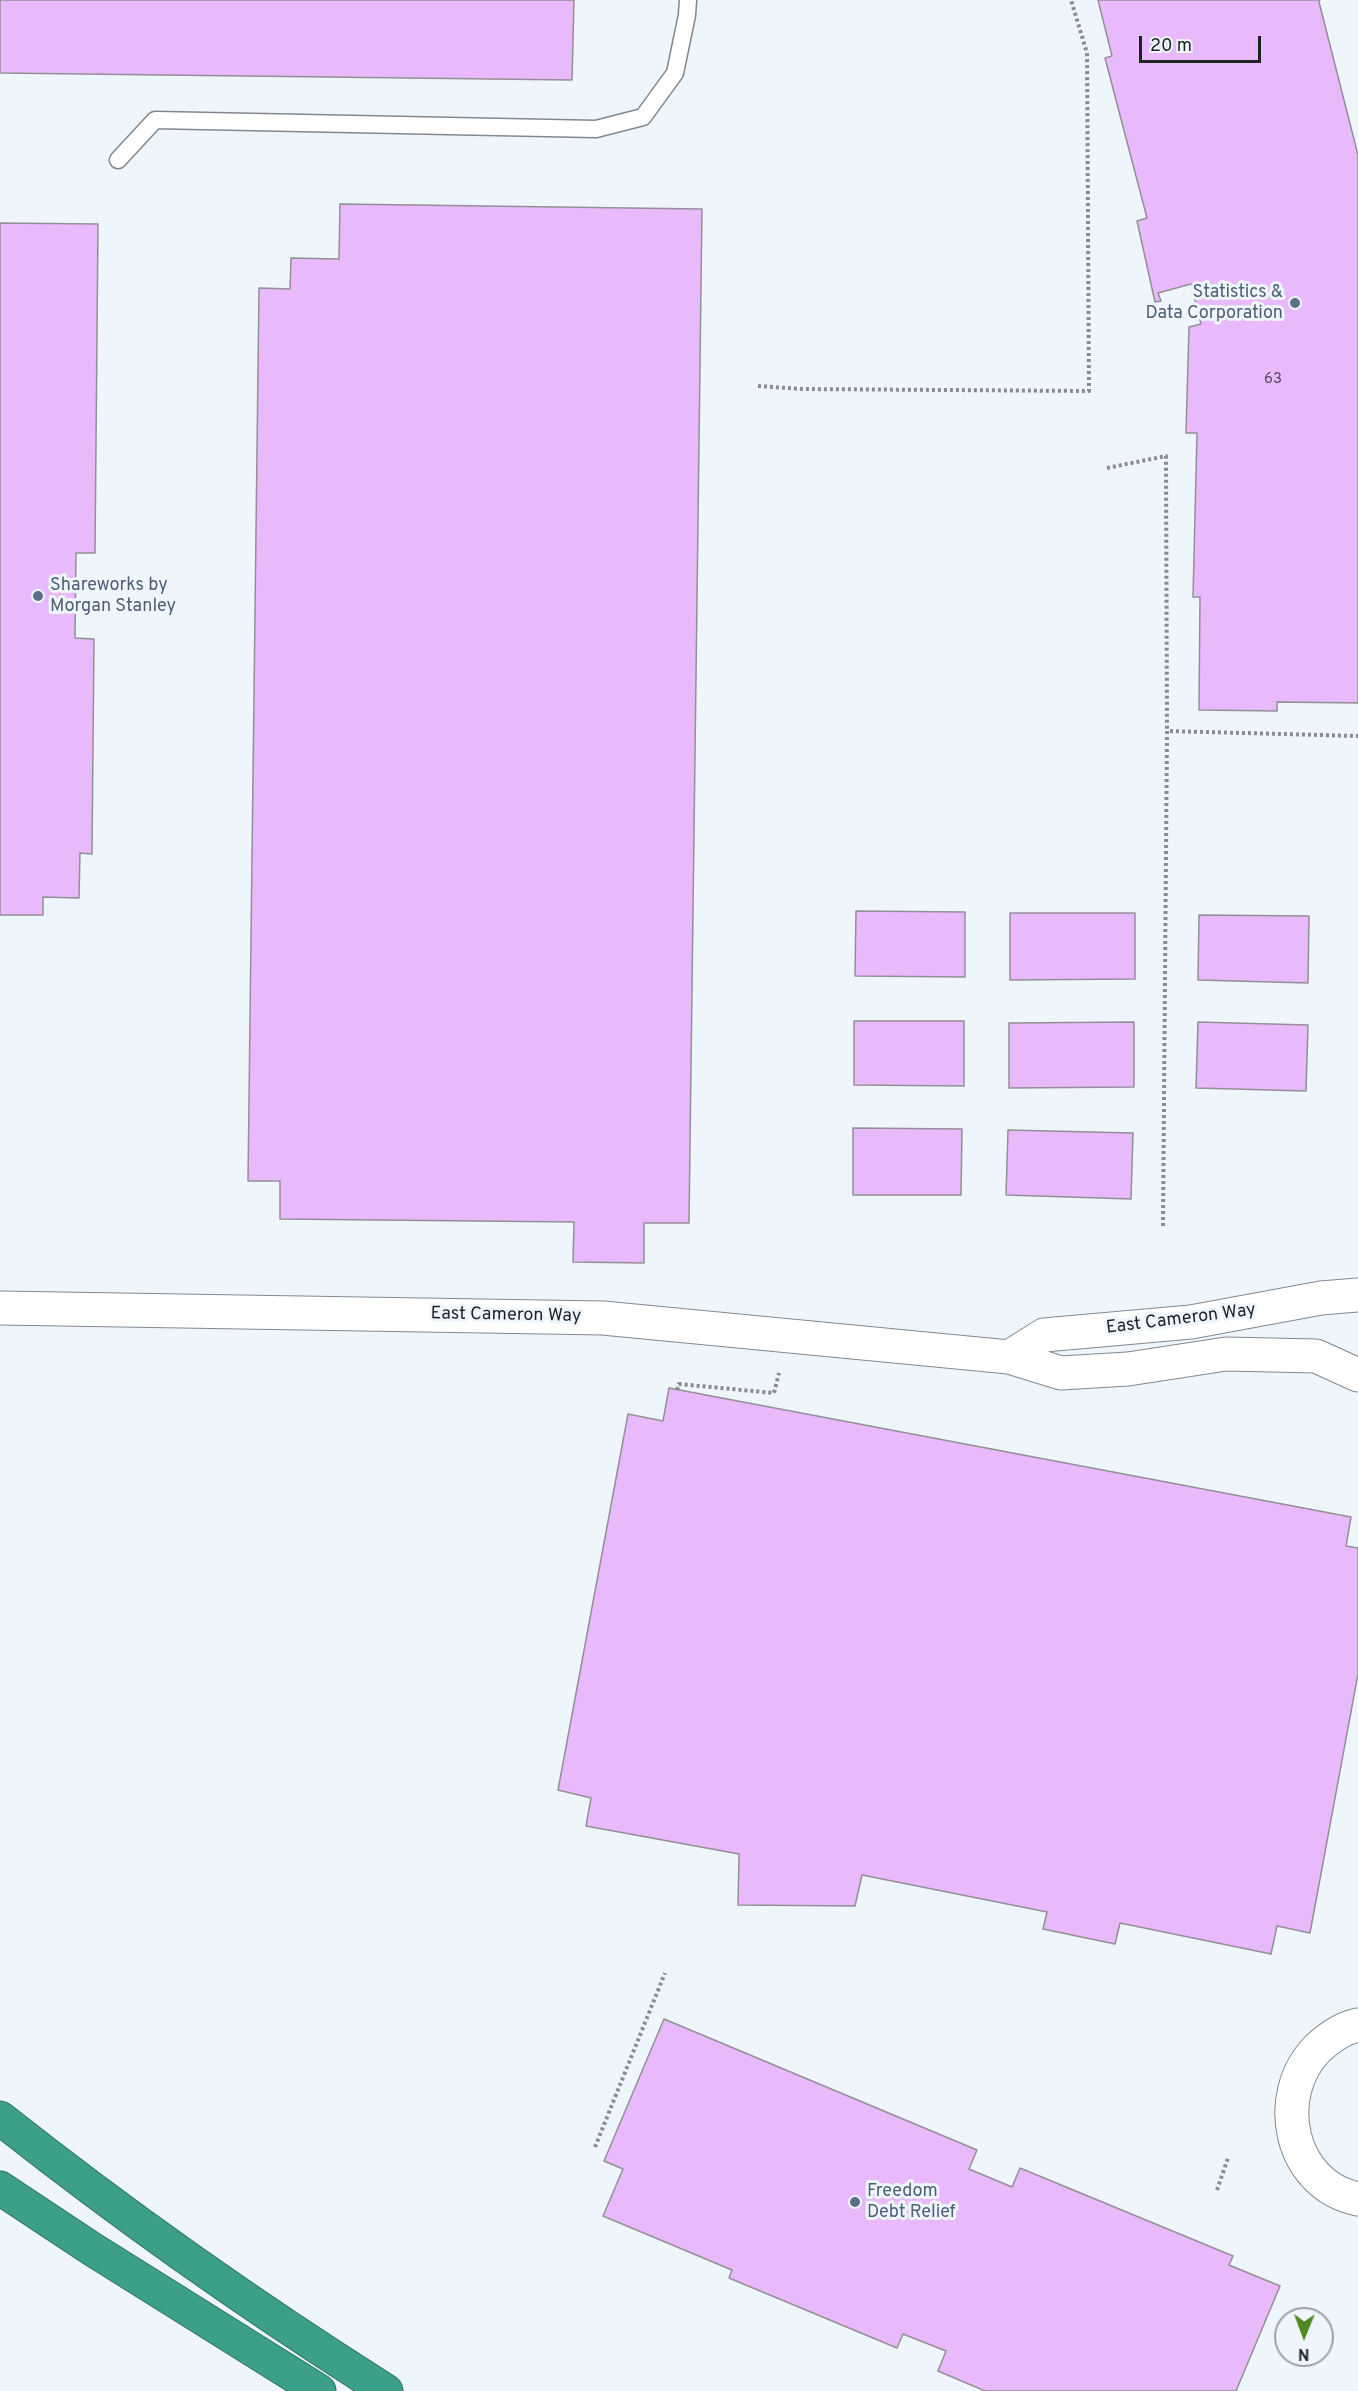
<!DOCTYPE html>
<style>
body{margin:0}
#map{position:relative;width:1358px;height:2391px;overflow:hidden;background:#eef6fc;font-family:Overpass,sans-serif}
canvas{display:block}
.north{position:absolute;left:1274px;top:2307px;width:60px;height:60px;box-sizing:border-box;background:#eef6fc;border:2px solid #9ba1a5;border-radius:50%;rotate:181deg;font-size:16px;font-weight:700;line-height:24px;text-align:center;color:#1e2123}
.north::after{content:'';display:block;margin:auto;width:21px;height:27px;background:#508822;clip-path:polygon(50% 0,100% 100%,50% 72%,0 100%)}
.scale{position:absolute;left:1139px;top:36px;width:122px;height:27px;box-sizing:border-box;border:3px solid #1e2123;border-top:0;padding-left:8px;font-size:18px;line-height:21px;white-space:nowrap;color:#1e2123;-webkit-text-stroke:4px #eef6fc;paint-order:stroke}
</style>
<div id="map">
<canvas width="1358" height="2391"></canvas>
<div class="north">N</div>
<div class="scale">20 m</div>
</div>
<script>
const c = document.querySelector('canvas').getContext('2d');
c.lineJoin = 'round';
function fillPath(path, color) { c.fillStyle = color; c.fill(path, 'evenodd'); }
function strokePath(path, color, width, dash) { c.strokeStyle = color; c.lineWidth = width; c.lineCap = dash ? 'butt' : 'round'; c.setLineDash(dash || []); c.stroke(path); }
function write(font, color, halo, rows, align = 'center') {
  c.font = font + ' Overpass,sans-serif'; c.lineWidth = 6; c.setLineDash([]); c.textBaseline = 'middle'; c.strokeStyle = halo; c.fillStyle = color; for (const [text, x, y, turn = 0] of rows) {
    c.save(); c.translate(x, y); c.rotate((+turn || 0) * Math.PI / 180); c.textAlign = isNaN(turn) ? turn : align; if (halo) c.strokeText(text, 0, 0); c.fillText(text, 0, 0); c.restore();
  }
}
const building = new Path2D(`
 M0,0H574L572,80L0,73Z
 M1098,0H1320L1319,2L1358,155V703L1277,702V711L1199,710L1200,597H1193L1197,433H1186L1189,327L1201,324L1191,284L1158,293L1161,301L1155,302L1137,221L1147,218L1105,58L1112,56Z
 M340,204L702,209L689,1223H644V1263L573,1262L574,1222L280,1219V1181H248L259,288L290,289L291,258L339,259Z
 M0,223L98,224L95,553H76L75,638L94,639L92,854L80,853L79,898L43,897V915H0Z
 M856,911L965,912V977L855,976Z
 M1010,913H1135V979L1010,980Z
 M1199,915L1309,916L1308,983L1198,980Z
 M854,1021H964V1086L854,1085Z
 M1134,1022V1087L1009,1088V1023Z
 M1198,1022L1308,1025L1306,1091L1196,1088Z
 M853,1128L962,1129L961,1195H853Z
 M1008,1130L1133,1133L1131,1199L1006,1195Z
 M669,1388L1351,1517L1346,1546L1358,1548V1674L1310,1933L1277,1926L1271,1954L1120,1923L1115,1944L1043,1929L1047,1912L862,1875L855,1906L738,1905L739,1854L586,1826L591,1798L558,1790L628,1414L663,1421Z
 M664,2019L977,2150L969,2169L1012,2187L1020,2168L1233,2256L1229,2265L1280,2286L1236,2391H985L938,2371L946,2351L903,2334L897,2348L729,2278L732,2270L603,2216L623,2169L604,2161Z`);
const path = new Path2D(`
 M758,386L802,389L1089,391L1087,53L1071,0
 M1107,468L1166,456L1167,731
 M1163,1226L1167,731L1358,736
 M677,1390L679,1384L774,1393L779,1373
 M595,2147L665,1973
 M1217,2190L1228,2158`);
const service = new Path2D(`
 M118,160L155,120L596,129L643,117L675,73L687,15L688,0`);
const minor = new Path2D(`
 M0,1308L603,1318L1009,1357L1061,1373L1128,1369L1226,1354L1316,1356L1358,1375
 M1009,1357L1044,1335L1191,1322L1321,1298L1358,1295
 M1358,2025C1343,2028 1329,2038 1318,2048C1271,2095 1289,2185 1358,2199`);
const motorway = new Path2D(`
 M0,2118C124,2216 253,2307 386,2391
 M0,2188L92,2249L319,2391`);
const markers = [
 [1295,303,6,"#5c6f8a"],
 [38,596,6,"#5c6f8a"],
 [855,2202,6,"#5c6f8a"]
];
const numberNames = [
 ["63",1273,380]
];
const serviceNames = [
 ["Statistics &",1283,293,"right"],
 ["Data Corporation",1283,314,"right"],
 ["Shareworks by",50,586],
 ["Morgan Stanley",50,607],
 ["Freedom",867,2192],
 ["Debt Relief",867,2213]
];
const streetNames = [
 ["East Cameron Way",506,1316,1],
 ["East Cameron Way",1181,1320,-7]
];
fillPath(building, '#e8b9fb');
strokePath(building, '#948f96', 1.5);
strokePath(service, '#82898e', 19);
strokePath(minor, '#82898e', 35);
strokePath(motorway, '#317366', 35);
strokePath(path, '#878c90', 4, [3, 3]);
strokePath(service, '#fff', 16);
strokePath(minor, '#fff', 33);
strokePath(motorway, '#3b9f8a', 33);
for (const [x, y, r, color] of markers) { const dot = new Path2D(); dot.arc(x, y, r, 0, 2 * Math.PI); c.fillStyle = color; c.fill(dot); strokePath(dot, '#eef6fc', 2); }
write('15px', '#504759', null, numberNames);
write('18px', '#4e5e75', '#eef6fc', serviceNames, 'left');
write('18px', '#1e2123', '#eef6fc', streetNames);
</script>
